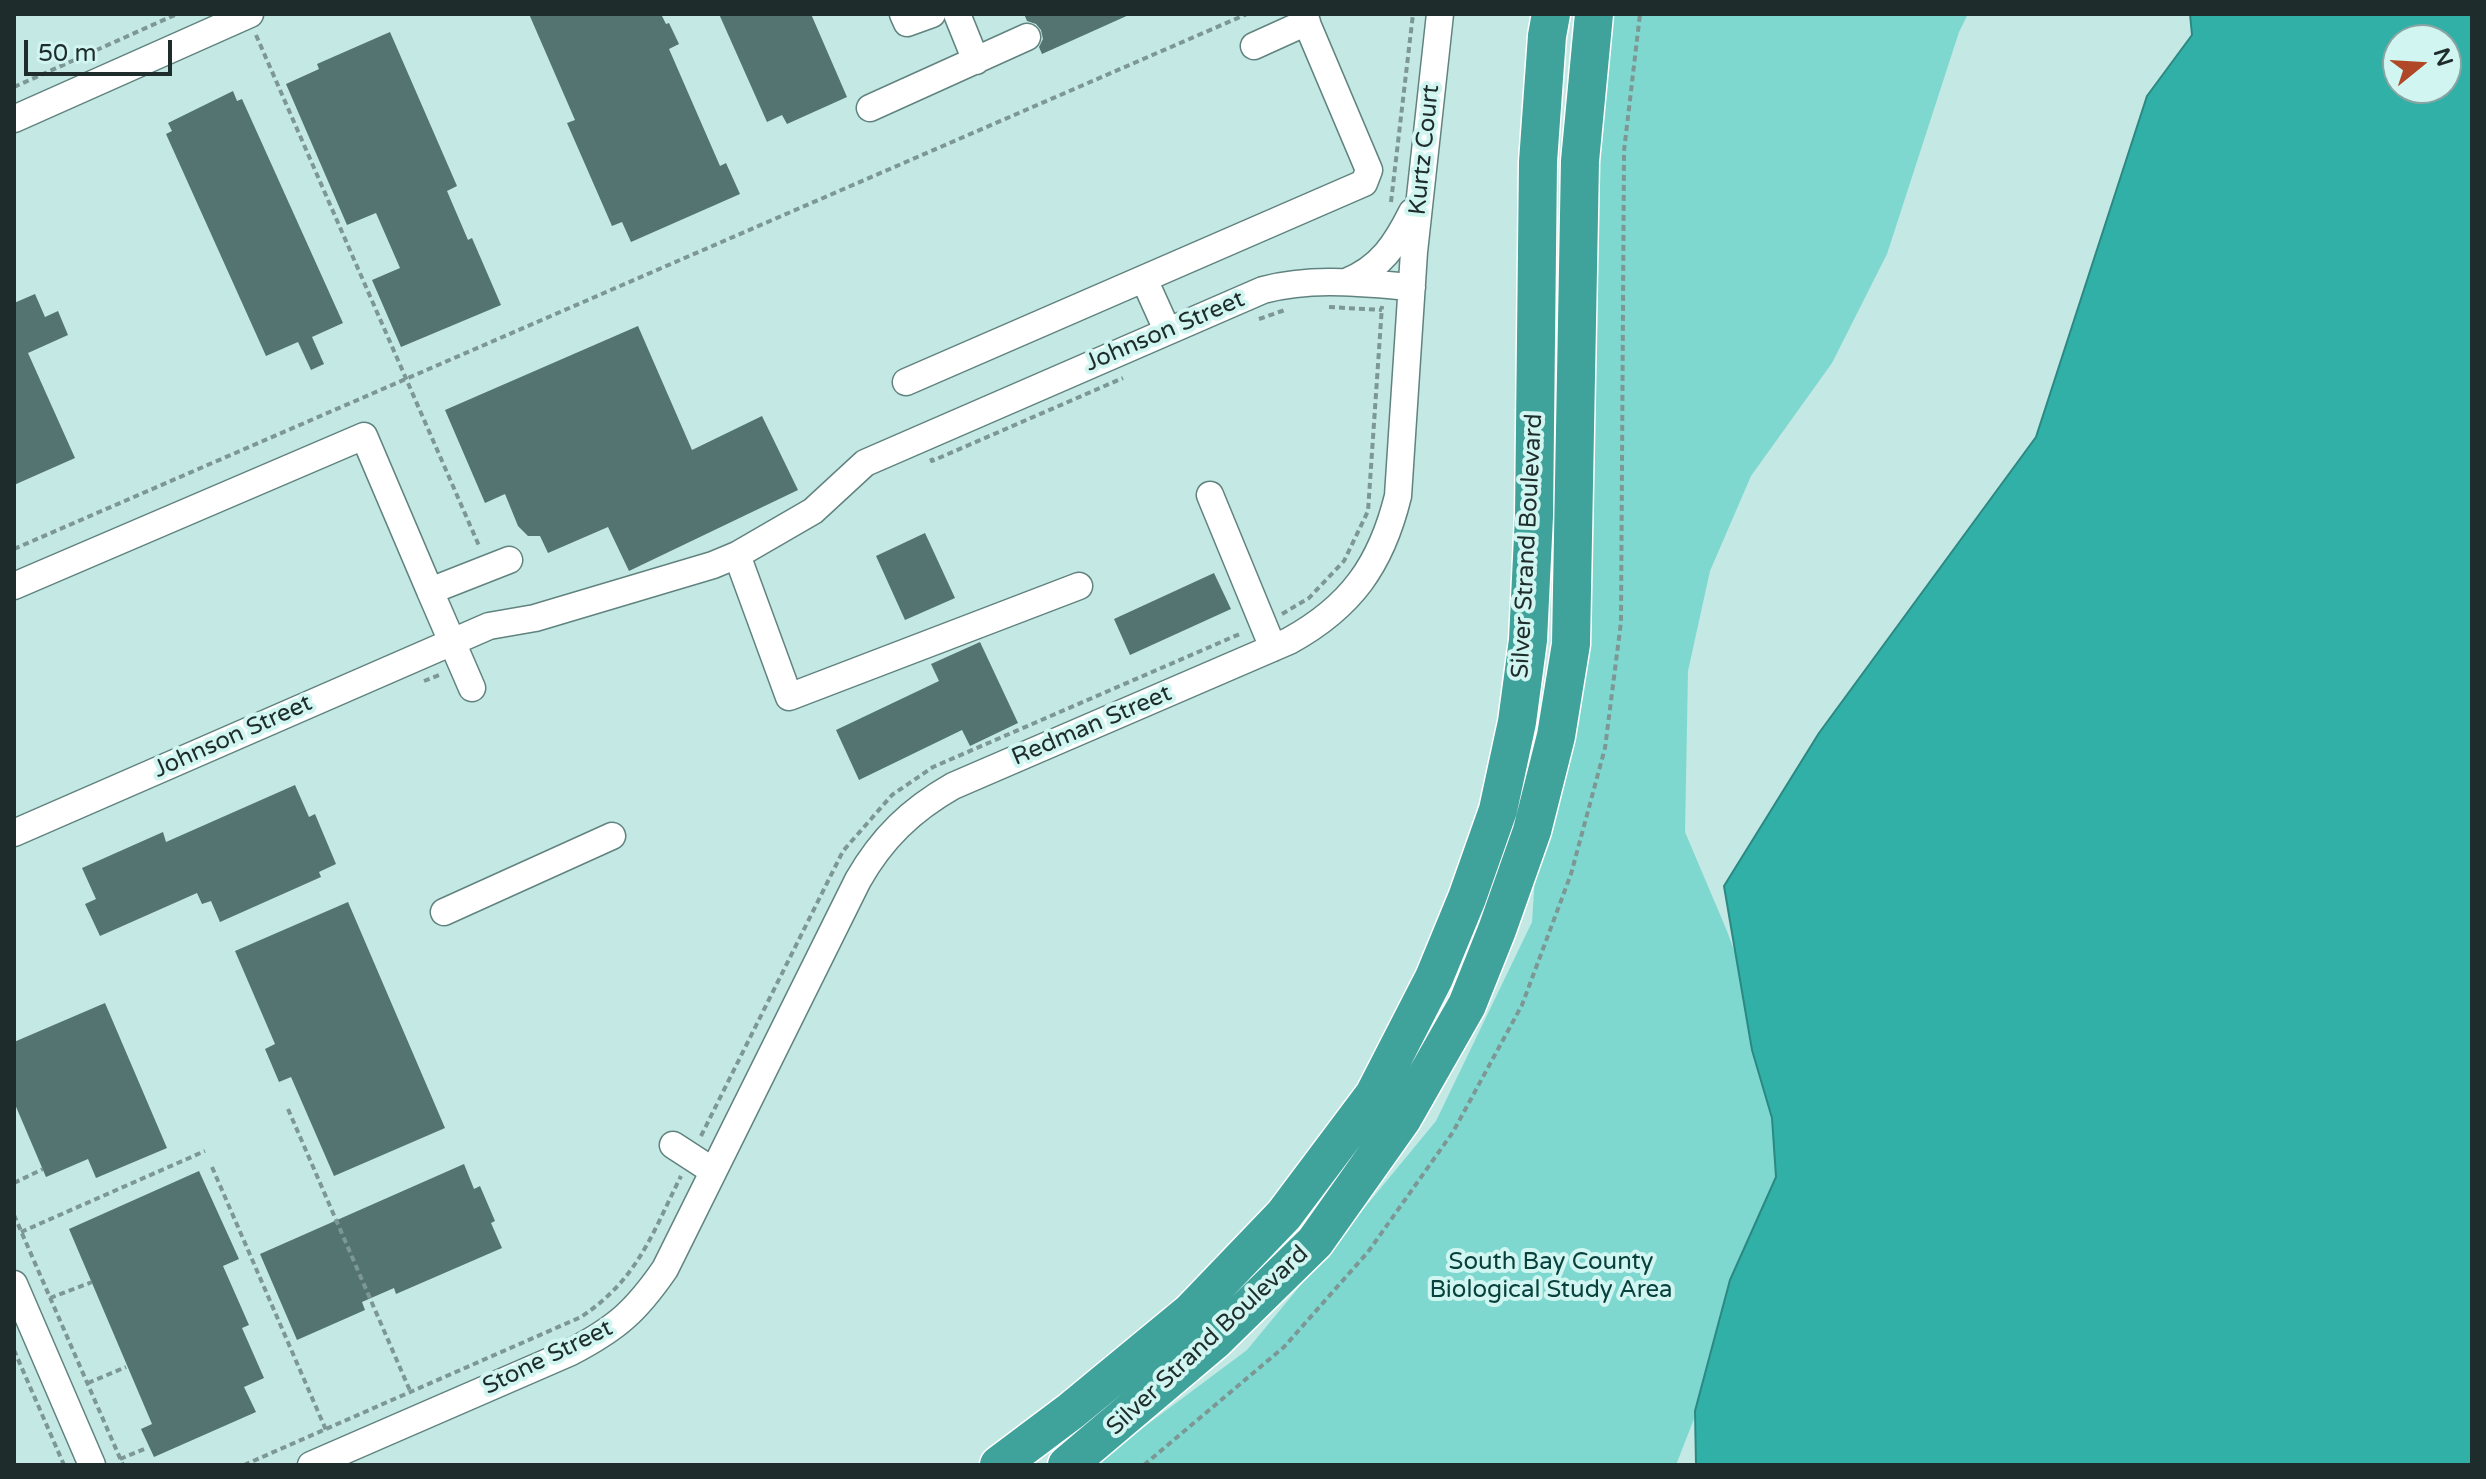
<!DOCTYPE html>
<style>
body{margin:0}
#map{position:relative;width:2486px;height:1479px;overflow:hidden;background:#c4e8e4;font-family:"Varela Round",sans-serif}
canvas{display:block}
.frame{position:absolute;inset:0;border:16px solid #1e2c2b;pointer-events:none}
.north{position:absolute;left:2382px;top:24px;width:80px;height:80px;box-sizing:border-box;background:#d1f6f1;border:2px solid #89a5a2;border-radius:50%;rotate:72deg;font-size:22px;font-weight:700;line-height:32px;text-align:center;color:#1e2c2b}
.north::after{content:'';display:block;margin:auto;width:28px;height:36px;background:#b04827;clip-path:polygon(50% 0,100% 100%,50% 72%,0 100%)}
.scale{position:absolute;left:24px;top:40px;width:148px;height:36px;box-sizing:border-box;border:4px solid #1e2c2b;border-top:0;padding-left:10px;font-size:24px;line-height:28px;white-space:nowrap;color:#1e2c2b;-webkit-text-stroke:6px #d1f6f1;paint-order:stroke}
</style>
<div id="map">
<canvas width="2486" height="1479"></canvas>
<div class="frame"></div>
<div class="north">N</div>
<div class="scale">50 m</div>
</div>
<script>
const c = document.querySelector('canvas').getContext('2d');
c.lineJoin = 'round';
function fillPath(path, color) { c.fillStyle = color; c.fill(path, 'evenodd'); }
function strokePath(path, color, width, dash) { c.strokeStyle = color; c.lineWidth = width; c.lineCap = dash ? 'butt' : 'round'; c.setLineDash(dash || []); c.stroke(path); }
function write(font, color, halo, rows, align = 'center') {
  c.font = font + ' "Varela Round",sans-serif'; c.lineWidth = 8; c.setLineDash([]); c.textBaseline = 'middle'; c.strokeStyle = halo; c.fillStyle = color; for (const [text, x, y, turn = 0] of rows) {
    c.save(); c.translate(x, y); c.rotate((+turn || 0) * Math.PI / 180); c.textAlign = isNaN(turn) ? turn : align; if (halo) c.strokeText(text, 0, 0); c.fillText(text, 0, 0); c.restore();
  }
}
const green = new Path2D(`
 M1576,14H1968L1959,32L1887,254L1832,363L1751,476L1710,571L1688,671L1685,832L1727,931L1776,1065L1791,1170L1676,1465H1093L1247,1350L1436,1121L1532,922L1556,556L1562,159Z`);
const water = new Path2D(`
 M2190,14H2472V1465H1696L1695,1411L1730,1280L1776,1177L1772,1118L1752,1050L1724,886L1819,733L2036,437L2147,96L2192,35ZM2398,40H2446V88H2398Z`);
const building = new Path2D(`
 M529,14H661L666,24L669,23L679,44L669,49L720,166L726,163L740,194L631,242L622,222L612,226L567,123L575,120Z
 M719,14H811L847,97L787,124L782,115L767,122Z
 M1024,14H1131L1042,54L1039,47L1043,39L1041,30L1036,24L1027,21Z
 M390,32L457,186L447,191L468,240L472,238L501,305L401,347L372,280L400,268L376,213L347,225L286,84L319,69L317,64Z
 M233,91L237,101L242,99L343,323L312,337L324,364L311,370L298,342L266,356L166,134L172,131L168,123Z
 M35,294L45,317L58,311L68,335L28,353L75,458L14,485V303Z
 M638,326L692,450L762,416L798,490L629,571L608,527L548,553L540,536H528L518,526L505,494L485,503L445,410Z
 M925,533L955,598L905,620L876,556Z
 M1214,573L1231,609L1130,655L1114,619Z
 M980,642L1018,723L970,746L962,730L859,780L836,730L939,681L931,664Z
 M295,785L309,817L315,814L336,864L319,872L321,877L220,922L211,901L202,904L197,893L100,936L85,904L96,899L82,868L163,832L166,842Z
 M348,902L445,1128L334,1176L291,1077L279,1082L265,1049L275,1044L235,951Z
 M105,1003L167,1148L96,1178L88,1159L46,1177L14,1102V1042Z
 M464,1164L474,1189L480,1186L495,1221L491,1223L502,1248L396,1294L394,1288L362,1302L365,1310L297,1340L260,1254Z
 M199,1171L239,1259L223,1266L249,1325L242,1328L264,1378L244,1387L256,1412L154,1457L141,1429L152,1424L69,1229Z`);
const path = new Path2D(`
 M256,35L480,548
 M14,87L177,14
 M1391,202L1413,14
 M1329,307L1382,310
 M1259,319L1285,310
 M931,458L932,461L1123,378
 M14,549L1247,14
 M1282,614L1309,598L1344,561L1368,511L1382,306
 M424,681L442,674
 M288,1109L411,1393
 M701,1136L843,851L892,795L933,767L1242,633
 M212,1167L326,1430
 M14,1183L43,1169
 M14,1215L123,1465
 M21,1232L205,1151
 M50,1298L92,1282
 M14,1350L64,1465
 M88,1383L126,1367
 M120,1459L147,1448
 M244,1465L581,1317C638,1279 652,1234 681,1176
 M1144,1465L1284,1347L1368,1252L1453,1132L1522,1005L1571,874L1605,748L1621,622L1624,151L1640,14`);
const minor = new Path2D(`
 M903,14L907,23L932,14
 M957,14L976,61
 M1254,46L1307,22
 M870,108L1027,37
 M14,119L250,14
 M1144,279L1167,330
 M1346,282C1381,268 1396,244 1412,212
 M906,382L1364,183L1369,170L1303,14
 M1210,495L1273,648
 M737,555L789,697L1079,586
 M14,586L364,436L430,591
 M472,688L430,591L509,560
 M14,833L489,626L535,618L713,565L737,555L813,511L865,463L1263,290C1313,277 1361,283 1412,287
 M444,912L612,836
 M673,1145L713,1171
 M14,1284L92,1465
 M311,1465L571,1352C617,1328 636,1311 665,1269L858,880C882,838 911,810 953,786L1289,641C1351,607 1381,565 1398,496L1414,252L1440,14`);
const highway = new Path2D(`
 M999,1465L1071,1411L1191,1312L1284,1215L1374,1095L1434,978L1467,898L1498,810L1517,722L1528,640L1534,516L1538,162L1547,36L1551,14
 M1067,1465L1215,1340L1315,1242L1402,1119L1467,1005L1497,930L1532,831L1556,736L1571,644L1580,161L1594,14`);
const streetNames = [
 ["Kurtz Court",1425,150,-84],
 ["Johnson Street",1165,332,-23],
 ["Silver Strand Boulevard",1528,546,-87],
 ["Redman Street",1092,726,-23],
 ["Johnson Street",233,737,-24],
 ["Silver Strand Boulevard",1208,1341,-43],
 ["Stone Street",548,1358,-26]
];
const parkNames = [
 ["South Bay County",1551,1263],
 ["Biological Study Area",1551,1291]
];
fillPath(green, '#7fd8cf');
fillPath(water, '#31b0a7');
strokePath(water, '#2b8882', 2);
fillPath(building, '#537470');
strokePath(minor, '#61837f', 29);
strokePath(highway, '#fff', 41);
strokePath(path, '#7c9794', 4, [6, 4]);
strokePath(minor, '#fff', 26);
strokePath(highway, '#3fa39b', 38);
write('24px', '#1e2c2b', '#d1f6f1', streetNames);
write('24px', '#07403c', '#d1f6f1', parkNames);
</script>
